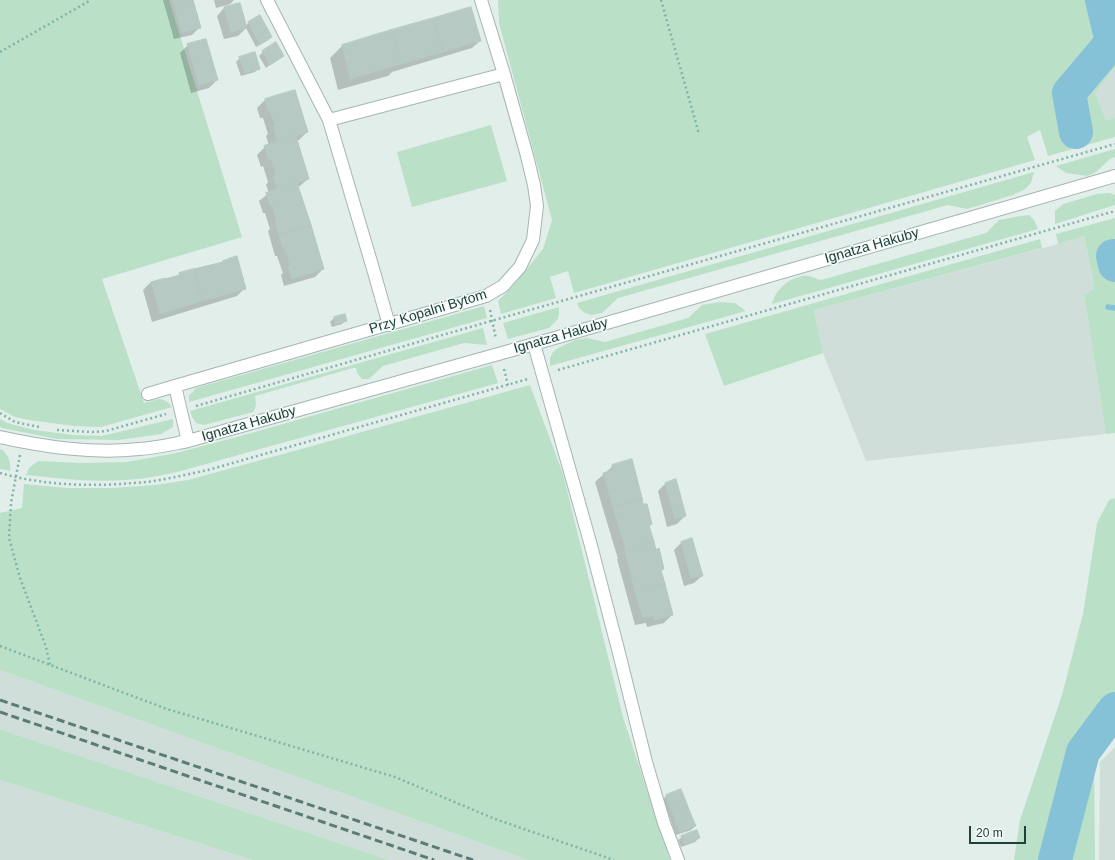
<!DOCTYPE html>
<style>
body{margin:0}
#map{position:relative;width:1115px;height:860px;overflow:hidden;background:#e2eeea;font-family:Helvetica,sans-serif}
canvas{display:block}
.scale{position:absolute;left:969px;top:826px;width:57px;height:18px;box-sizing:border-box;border:2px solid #21403b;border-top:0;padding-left:5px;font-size:12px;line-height:14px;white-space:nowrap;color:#21403b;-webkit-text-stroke:3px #f3faf7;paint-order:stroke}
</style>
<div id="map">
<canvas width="1115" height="860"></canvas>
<div class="scale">20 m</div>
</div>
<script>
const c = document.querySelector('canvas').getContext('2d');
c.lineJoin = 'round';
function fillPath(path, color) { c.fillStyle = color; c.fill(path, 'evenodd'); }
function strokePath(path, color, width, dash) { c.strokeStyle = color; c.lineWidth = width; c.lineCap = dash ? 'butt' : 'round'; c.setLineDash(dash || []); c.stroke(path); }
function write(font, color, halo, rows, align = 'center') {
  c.font = font + ' Helvetica,sans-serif'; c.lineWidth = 3; c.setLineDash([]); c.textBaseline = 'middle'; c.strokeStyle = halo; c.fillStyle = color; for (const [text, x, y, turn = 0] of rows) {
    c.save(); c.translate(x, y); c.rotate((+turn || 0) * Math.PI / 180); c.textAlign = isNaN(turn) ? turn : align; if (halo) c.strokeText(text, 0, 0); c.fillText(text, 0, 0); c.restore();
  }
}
const built = new Path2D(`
 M1115,67V118L1106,120L1095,93Z
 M1084,236L1092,274L1094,289L1084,294L1106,434L866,461L823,353L814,310L1058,244Z
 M0,670L528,860H389L0,729Z
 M1115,747V860H1099L1100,762Z
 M0,780L252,860H0Z`);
const green = new Path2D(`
 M0,0H169L242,237L102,279L144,403C158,400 162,395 172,407L101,427L74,426L29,420L15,417L0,409Z
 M498,0H1115V67L1095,93L1106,120L1115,118V137L1048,156L1040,130L1027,137L1035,160L574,293L568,271L550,277L556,298L501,314L498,301L513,286L543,249L552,220L499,23Z
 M491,125L507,181L412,207L397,152Z
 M1115,149V157L1110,159L1096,172L1087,176L1066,173L1056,166Z
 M1034,172L1031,183L1025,189L1013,195L967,209L948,205L618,298L602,313L592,315L585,313L579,308L577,303Z
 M1110,193L1115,195V205L1055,224V211L1063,204L1097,194Z
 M1029,215L1034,220L1038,229L772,304C775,290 789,278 803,276C809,275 816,279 821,280L986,233L999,220L1021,216Z
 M1115,218V433L1106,434L1084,294L1094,289L1092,274L1084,236L1058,244L1056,234Z
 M1040,239L1042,248L814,310L823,353L724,386L705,334Z
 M720,302L735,303L746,311L550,366V358L553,352L558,348L575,340L587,338L605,342L688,318L702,305Z
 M484,306L487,318L189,402V396L196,388Z
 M559,307V314L558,319L549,328L508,339L503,323Z
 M483,328L487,345L464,343L383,366L369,379H362L357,373L356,368H353L255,396C256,403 257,406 253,412L204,425L196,423L192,417L190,411Z
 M492,365L498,383L181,471C167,474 151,478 136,479C99,483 62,479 26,475L29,468L38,461L81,463L127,462L176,453L237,437Z
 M530,385L563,474L623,717L670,860H528L0,670V513L22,508L24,484L67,488H112L156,485L188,480L294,451Z
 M0,419L7,423L34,430L73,435L102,436L173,419V427L161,434L119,440L57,439L2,428L0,427Z
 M0,449L3,450C9,458 11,461 10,471L0,469Z
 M1115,498V735L1094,760L1095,860H1014L1020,820L1062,695L1083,614L1097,523L1109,500Z
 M0,729L389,860H252L0,780Z`);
const shadow = new Path2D(`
 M163,0H192L200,27L192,35L174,39Z
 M214,0H234L230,4L216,8Z
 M224,8L246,26L249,22L271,37L267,41L256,47L246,28L238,36L224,39L217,16Z
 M470,9L480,41L472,48L392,72L388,76L338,90L330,58L342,46Z
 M188,45L217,80L209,88L191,93L180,53Z
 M263,52L282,56L266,68L259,56Z
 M240,58L259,68L255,72L241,76L236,62Z
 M265,100L307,132L299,140H297L308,179L300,186L297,187L323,269L315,277L284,286L281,275L283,273L277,256H275L268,231L270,229L265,213H263L259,201L269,193L266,185L268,182L263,166L261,167L257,155L265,147L269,146L266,136L268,134L263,118H260L257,108Z
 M180,274L245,288L237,296L152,322L143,290L151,282L177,277Z
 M345,315L346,320L342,324L332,327L330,322L334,318Z
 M613,466L643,505L651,524L648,526L655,551L663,569L661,571L672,615L664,623L647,627L646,623L635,625L617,559H618L595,482Z
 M666,483L685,516L677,524L667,527L658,491Z
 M682,542L702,576L694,583L684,586L674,550Z
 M666,796L695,826L691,830L676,835L663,799Z
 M682,837L699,838L695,842L681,847L678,840Z`);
const stream = new Path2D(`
 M1108,307L1115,308`);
const river = new Path2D(`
 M1076,132L1069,93L1112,42L1102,0
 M1113,256L1115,265
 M1055,860L1083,752L1115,709`);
const building = new Path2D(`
 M173,0H193L201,28L182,32Z
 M240,3L247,28L231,32L224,7Z
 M471,7L481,41L443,52L434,18Z
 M260,15L272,37L260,44L248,22Z
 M434,18L443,52L401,64L391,30Z
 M391,30L401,64L350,79L342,45Z
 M206,39L218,80L199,85L187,44Z
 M276,42L284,56L270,65L262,51Z
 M255,52L260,69L245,73L239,57Z
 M295,90L308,132L278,142L273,127L275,126L270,111H268L265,99Z
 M296,136L309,179L278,189L273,176L276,175L271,159H268L264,146Z
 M297,183L311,225L279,235L275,222L277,221L272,205L270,206L266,193Z
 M311,225L324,269L292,279L288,266L290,265L285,248L283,249L279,235Z
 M237,256L246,289L202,301L194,269L223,262V261Z
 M194,269L202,301L160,314L151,282L165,278V279L180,275L179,273Z
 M345,314L347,321L335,324L334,317Z
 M632,459L642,498L613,508L603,473L613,470L612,465Z
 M676,479L686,516L675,519L665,483Z
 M642,498L643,504H647L652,524L649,525L654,542L626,550L613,508Z
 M692,538L703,576L691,578L681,542Z
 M654,542L656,550L659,548L664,569L661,570L665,584L635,591L625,551Z
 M665,584L673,615L654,620L653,616L643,618L635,591Z
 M681,789L685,799L670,806L666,795Z
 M685,799L688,807L673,813L670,806Z
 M688,807L692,817L676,823L673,813Z
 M692,817L696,826L680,832L676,823Z
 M697,830L700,838L684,844L681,836Z`);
const path = new Path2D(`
 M661,0L699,134
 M0,52L91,0
 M490,310L496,339
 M504,369L508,385
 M558,370L1115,211
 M196,406L498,319L1115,144
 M0,413L15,422L39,427
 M57,430L92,432L106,431L166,414
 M20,455L11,503L9,538L20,578L46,647L50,665
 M0,473C42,485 89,487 133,483C158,482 183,475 208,470L528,379
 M0,646L167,709L395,777L495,819L614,860`);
const minor = new Path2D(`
 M267,0L329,120
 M389,325L374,272L329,120L504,74
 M534,344L590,542L619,653L646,762L664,823L678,860
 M148,394L175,386
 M0,437C46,447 92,454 139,449C156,448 172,444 188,441L534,344L1115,176
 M188,441L175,386L486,296L503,286L520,267L533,240L537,206L534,185L527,156L504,74L481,0`);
const rail = new Path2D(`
 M0,700L473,860
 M0,712L434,860`);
const streetNames = [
 ["Ignatza Hakuby",872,246,-16],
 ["Przy Kopalni Bytom",428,312,-17],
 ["Ignatza Hakuby",561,336,-16],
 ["Ignatza Hakuby",249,424,-16]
];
fillPath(built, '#d0ded9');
fillPath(green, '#bae0c8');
fillPath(shadow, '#0003');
strokePath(stream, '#86c2d7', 5.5);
strokePath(river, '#86c2d7', 34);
fillPath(building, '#b7c9c3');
strokePath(building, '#b4c8c2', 1);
strokePath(minor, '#a4b6b2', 14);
strokePath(path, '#80b4a9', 2.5, [2, 3]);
strokePath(minor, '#fff', 12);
strokePath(rail, '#5b7c76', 3, [8, 4]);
write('14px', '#21403b', '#f3faf7', streetNames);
</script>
